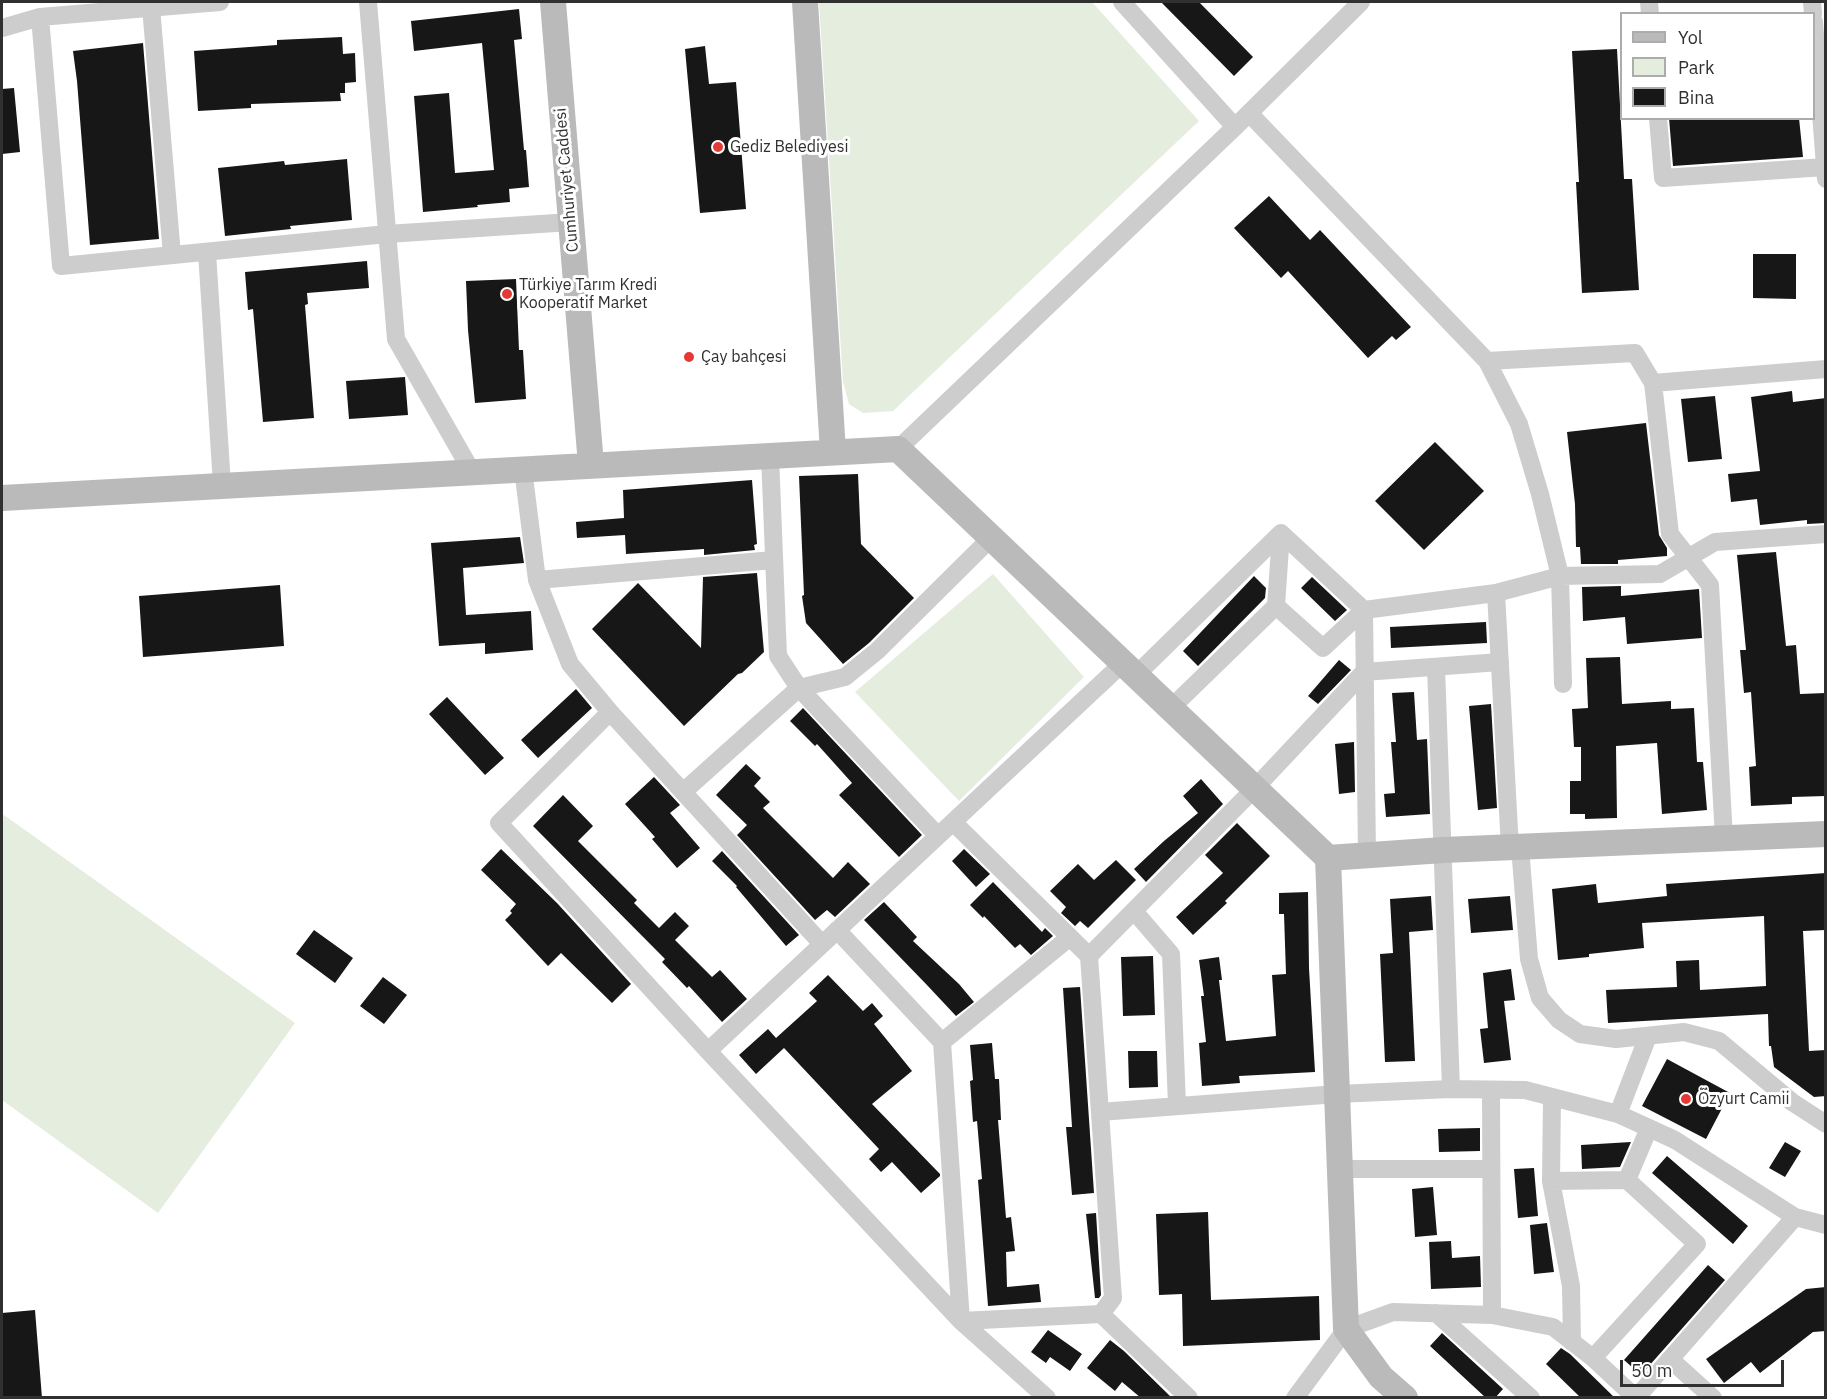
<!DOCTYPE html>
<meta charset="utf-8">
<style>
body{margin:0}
#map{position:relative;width:1827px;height:1399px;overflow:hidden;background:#fff;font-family:"IBM Plex Sans",sans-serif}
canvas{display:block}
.frame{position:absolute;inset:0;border:3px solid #303030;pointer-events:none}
.legend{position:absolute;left:1620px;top:12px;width:195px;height:108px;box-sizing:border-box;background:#fff;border:2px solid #acacac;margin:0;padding:8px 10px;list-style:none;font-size:18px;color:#303030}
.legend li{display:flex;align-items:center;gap:12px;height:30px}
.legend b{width:30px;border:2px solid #acacac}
.scale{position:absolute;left:1620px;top:1360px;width:164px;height:27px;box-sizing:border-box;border:3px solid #303030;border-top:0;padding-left:8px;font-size:18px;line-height:21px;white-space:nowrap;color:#303030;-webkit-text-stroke:4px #fff;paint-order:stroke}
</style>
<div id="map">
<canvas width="1827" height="1399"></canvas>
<div class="frame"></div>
<ul class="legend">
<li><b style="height:8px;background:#bababa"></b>Yol</li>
<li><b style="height:16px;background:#e5eddf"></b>Park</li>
<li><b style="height:16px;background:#171717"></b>Bina</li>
</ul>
<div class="scale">50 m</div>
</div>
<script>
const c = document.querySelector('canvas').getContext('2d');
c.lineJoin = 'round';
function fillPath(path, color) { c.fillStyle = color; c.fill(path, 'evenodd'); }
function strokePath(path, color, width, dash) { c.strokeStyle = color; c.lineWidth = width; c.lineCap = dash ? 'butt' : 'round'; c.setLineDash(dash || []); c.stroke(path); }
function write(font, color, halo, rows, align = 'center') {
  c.font = font + ' "IBM Plex Sans",sans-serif'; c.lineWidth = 6; c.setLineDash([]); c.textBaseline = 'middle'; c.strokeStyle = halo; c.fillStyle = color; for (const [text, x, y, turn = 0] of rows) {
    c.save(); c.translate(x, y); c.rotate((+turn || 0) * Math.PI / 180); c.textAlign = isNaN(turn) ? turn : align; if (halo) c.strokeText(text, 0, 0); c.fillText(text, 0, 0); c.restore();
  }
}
const green = new Path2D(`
 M819,2H1092L1199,121L893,411L863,413L849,404L843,382Z
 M993,574L1084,677L959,801L855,692Z
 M4,815L295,1023L158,1213L2,1100V819Z`);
const building = new Path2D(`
 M1161,2H1199L1253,57L1234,76Z
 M519,9L522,39L514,40L524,150H526L529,187L509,189L510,202L477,205L478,207L423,212L414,96L449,93L455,173L494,170L482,43L414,51L411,21Z
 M342,37L343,54L355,53L356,82L345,83V93H340L341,101L251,104V108L198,111L194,51L277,45V40Z
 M143,43L159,239L90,245L77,81L73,51Z
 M705,46L709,84L736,82L746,209L700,213L685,49Z
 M1617,49L1624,179H1632L1639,290L1582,293L1576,182H1579L1572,51Z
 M14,88L20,152L2,154V89Z
 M1669,118H1799L1803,157L1673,166Z
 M347,159L352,220L290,226L291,229L225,236L218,168L284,161L285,165Z
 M1269,196L1310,240L1320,230L1411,327L1396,340L1392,336L1368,358L1288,271L1281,278L1234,228Z
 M1753,254H1796V299L1753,298Z
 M367,261L369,288L307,293L308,304L305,305L314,418L263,422L253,309L248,310L245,272Z
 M516,279L519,350H523L526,399L475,403L468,330L466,281Z
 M405,377L408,415L349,419L346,381Z
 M1792,391L1793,402L1826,398V523L1807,524V520L1760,525L1757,499L1731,502L1728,474L1760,471L1751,397Z
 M1715,396L1722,459L1688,462L1681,399Z
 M1646,423L1659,535L1667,548V556L1618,560V564H1581L1580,547H1576L1575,504L1567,432Z
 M1435,442L1484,491L1424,550L1375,501Z
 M858,474L861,544L914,598L869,643L843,664L806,623L802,596L804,595L799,476Z
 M752,480L757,544L754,545L755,550L704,555V549L626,554L625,535L577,538L576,522L624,518L623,490Z
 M520,537L524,563L463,568L466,615L531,611L533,650L485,654V643L439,646L431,543Z
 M1776,552L1786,646L1796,645L1800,694L1826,693V796L1792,797V804L1751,806L1749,767L1756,766L1751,692L1744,693L1740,650H1746L1737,555Z
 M757,573L764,652L742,673L738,674L684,726L592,629L638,583L701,648L703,577Z
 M1254,576L1266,588L1265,598L1198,666L1183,651Z
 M1312,577L1347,610L1335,621L1301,588Z
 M280,585L284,646L143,657L139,596Z
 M1621,586V596L1699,589L1702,638L1627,644L1625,617L1583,621L1582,587Z
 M1486,622L1487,643L1391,648L1390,627Z
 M1620,657L1622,704L1671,701V709L1694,708L1697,762H1703L1707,810L1662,814L1657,743L1616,746L1617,818L1585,819V814H1570V781H1581V747H1574L1572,709L1588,708L1586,658Z
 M1339,660L1351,670L1318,704L1308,696Z
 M576,689L592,708L538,758L521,740Z
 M1414,692L1417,740L1427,739L1430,814L1386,817L1384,794L1395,793L1391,742H1396L1392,693Z
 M447,697L504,758L485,775L429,714Z
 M1491,704L1497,808L1478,810L1469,706Z
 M803,708L922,835L899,857L839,795L852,783L817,744L815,746L790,721Z
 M1354,742L1355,792L1339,794L1335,744Z
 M746,764L761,778L754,786L770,802L763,808L833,878L848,862L870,884L835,917L827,910L815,920L737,835L747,825L716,795Z
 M654,777L680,805L670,813L700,848L677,868L652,839L655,837L625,804Z
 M1201,779L1223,804L1146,882L1134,869L1164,841L1198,813L1183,796Z
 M563,795L593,826L578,841L637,900L634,903L659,928L675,912L689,926L675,940L712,977L720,970L747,999L722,1022L689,986L687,988L662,962L665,959L533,826Z
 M1237,823L1270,856L1225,901L1227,903L1193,935L1176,917L1223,873L1205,855Z
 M501,849L557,903L631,984L612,1003L561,953L548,966L505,920L512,913L510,911L516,904L481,870Z
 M964,849L990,874L976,887L952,861Z
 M722,851L799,935L786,946L736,887L737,886L712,861Z
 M1116,860L1136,880L1088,928L1080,921L1075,926L1061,913L1066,907L1050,891L1078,864L1094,880Z
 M1826,873V930L1803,931L1809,1051L1826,1050V1096L1814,1097L1774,1067L1771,1046H1769L1768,1014L1608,1023L1606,990L1677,987L1676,961L1699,960L1700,990L1766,986L1764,916L1642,923L1644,948L1589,954V957L1558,960L1552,889L1596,884L1598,903L1667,896L1666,884Z
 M993,882L1042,932L1045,928L1053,936L1031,955L1020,944L1015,948L984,916L983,918L970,905Z
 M1308,892L1309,968L1315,1072L1239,1076L1240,1083L1202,1086L1199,1043L1206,1042L1201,996H1204L1199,960L1219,957L1222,980H1219L1226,1041L1276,1036L1272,975L1286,974L1284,914H1279V893Z
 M1431,896L1433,930L1409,932L1415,1061L1385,1062L1380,954L1393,953L1390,899Z
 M1510,896L1513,930L1471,933L1468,899Z
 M884,902L917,937L913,941L959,984L974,1002L956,1016L926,984L864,920Z
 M314,930L353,958L335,983L296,954Z
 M1153,956L1155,1015L1123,1016L1121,957Z
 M1511,969L1515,1000L1504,1001L1511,1060L1484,1063L1480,1029L1488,1028L1483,973Z
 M828,975L863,1011L872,1003L883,1016L874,1024L912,1071L872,1104L940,1174V1176L921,1193L892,1162L881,1172L869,1159L879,1149L784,1048L756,1074L739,1055L768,1029L776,1038L817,1001L809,993Z
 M383,977L407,995L384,1024L360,1006Z
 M1080,987L1094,1193L1072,1195L1066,1127H1072L1063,988Z
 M992,1043L995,1079H999L1001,1120H998L1006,1218L1011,1217L1015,1251L1006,1252L1007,1287L1039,1284L1041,1302L988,1306L978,1180L982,1179L977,1121L973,1122L970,1081L973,1080L970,1045Z
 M1128,1051H1157L1158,1087L1129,1088Z
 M1667,1059L1730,1093L1706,1139L1642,1106Z
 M1480,1128V1151L1439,1152L1438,1129Z
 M1631,1142L1620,1167L1582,1169L1581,1145Z
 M1785,1142L1801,1151L1785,1177L1769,1168Z
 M1667,1156L1748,1226L1733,1244L1652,1173Z
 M1534,1168L1538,1216L1518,1218L1514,1169Z
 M1433,1187L1437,1235L1415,1237L1412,1189Z
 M1208,1212L1211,1300L1319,1296L1320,1340L1183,1346L1182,1294L1159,1295L1156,1214Z
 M1096,1213L1101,1295L1099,1298H1095L1086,1214Z
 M1547,1223L1554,1272L1534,1274L1530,1225Z
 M1451,1241L1452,1258L1480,1256L1481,1287L1431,1289L1429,1242Z
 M1708,1265L1725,1280L1641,1375L1624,1360Z
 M1826,1287V1331L1813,1332L1760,1373L1751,1362L1724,1383L1706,1359L1806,1289Z
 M35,1310L42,1398H2V1313Z
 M1048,1330L1082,1354L1070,1371L1050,1357L1046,1363L1031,1352Z
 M1442,1333L1503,1389L1495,1398H1486L1430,1346Z
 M1110,1340L1124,1351L1172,1398H1141L1122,1382L1115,1391L1087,1368Z
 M1561,1348L1570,1354L1615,1398H1581L1546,1364Z`);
const street = new Path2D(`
 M368,2L396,339L472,472
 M1122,2L1235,127
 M1649,2L1650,14
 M1812,2L1813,14
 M151,7L172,255
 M40,17L61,266L387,234L571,222
 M1814,22L1826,179
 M2,28L40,17L220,2
 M1249,113L1487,361L1519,424L1540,494L1560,576L1563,684
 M1658,118L1663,178L1825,167
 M207,252L222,485
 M1487,361L1635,353L1653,383L1670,534L1710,585L1724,838
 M1653,383L1826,369
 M898,449L1235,127L1361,2
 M770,456L778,656L799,688L938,836
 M523,469L537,580L570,664L610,712L822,944
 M537,580L774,560
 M1496,593L1510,848
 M1276,606L1323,648L1364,610
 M1364,610L1367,856
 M1436,667L1451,1089
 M1136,675L1281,533L1364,610L1496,593L1560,576L1660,574L1715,542L1826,534
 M1171,708L1276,606L1281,533
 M610,712L499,823L708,1051L961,1321L1047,1398
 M683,792L799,688L845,677L877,651L992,537
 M953,822L1089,956L1113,1298L1101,1314
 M1520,847L1529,959L1540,998L1559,1020L1580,1034L1616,1039L1684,1032L1719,1041L1792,1102L1826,1124
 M1134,911L1171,954L1177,1105
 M837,930L942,1042L961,1321
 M1089,956L1255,788L1364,672L1500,662
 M942,1042L1070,937
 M708,1051L1123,663
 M1491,1090L1492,1315
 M1552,1097L1551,1181L1571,1286L1572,1342
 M1100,1112L1337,1094L1451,1089L1525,1090L1618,1114L1649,1128L1675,1140L1795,1217L1826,1225
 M1618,1114L1648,1036
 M1340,1169H1491
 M1627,1180L1649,1128
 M1551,1181L1627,1180L1697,1244L1593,1358
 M1436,1313L1531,1398
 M961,1321L1101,1314L1189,1398
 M1670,1359L1713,1398
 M1295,1398L1346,1329L1393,1312L1492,1315L1553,1327L1593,1358L1636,1398
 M1636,1398L1795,1217`);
const secondary = new Path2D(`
 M553,2L591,465
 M805,2L833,452
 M2,498L898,449L1328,858L1443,850L1826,834
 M1328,858L1346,1329L1381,1377L1405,1398`);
const markers = [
 [718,147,6,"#e43a36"],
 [507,294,6,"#e43a36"],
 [689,357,6,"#e43a36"],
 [1686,1099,6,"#e43a36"]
];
const poiNames = [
 ["Gediz Belediyesi",730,147],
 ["Türkiye Tarım Kredi",519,285],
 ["Kooperatif Market",519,303],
 ["Çay bahçesi",701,357],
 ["Özyurt Camii",1698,1099]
];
const streetNames = [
 ["Cumhuriyet Caddesi",567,180,-95]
];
fillPath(green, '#e5eddf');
fillPath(building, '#171717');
strokePath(street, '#cdcdcd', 18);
strokePath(secondary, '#bababa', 26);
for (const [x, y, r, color] of markers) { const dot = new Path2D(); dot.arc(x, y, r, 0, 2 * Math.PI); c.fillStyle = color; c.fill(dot); strokePath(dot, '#fff', 2); }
write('16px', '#303030', '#fff', poiNames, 'left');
write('16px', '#303030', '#fff', streetNames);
</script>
